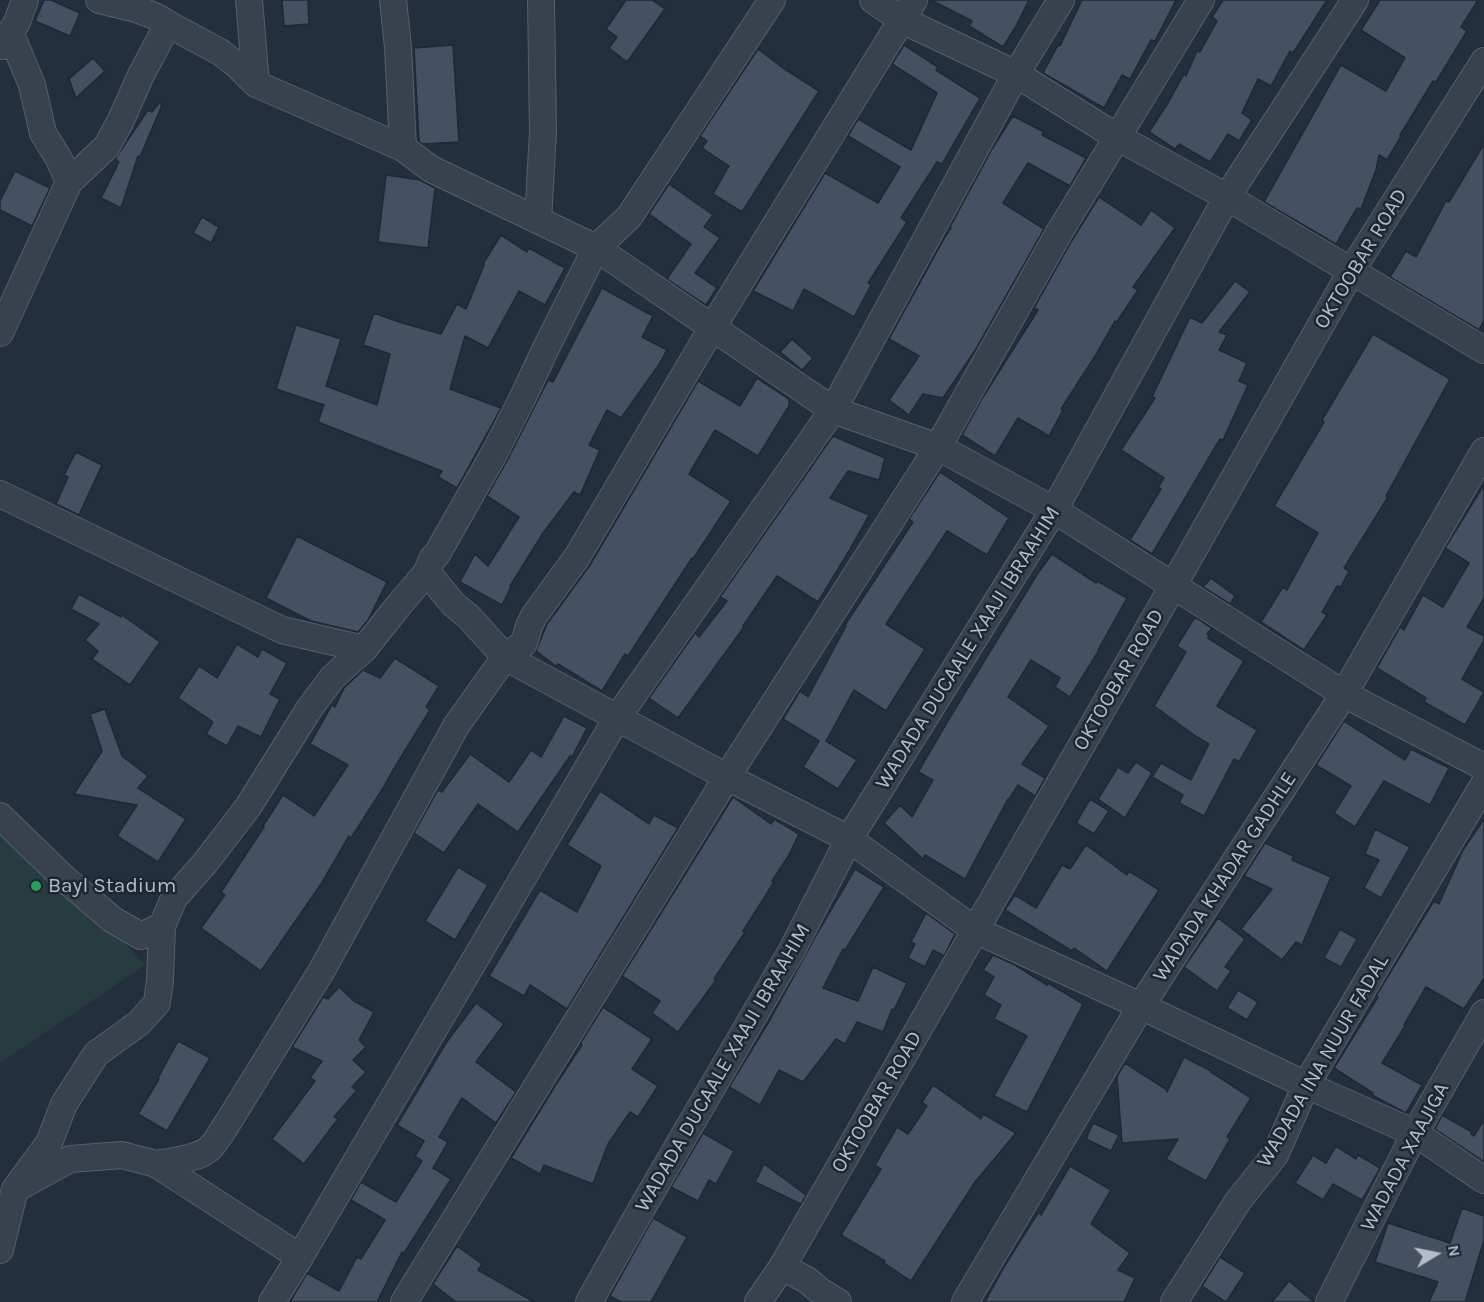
<!DOCTYPE html>
<style>
body{margin:0}
#map{position:relative;width:1484px;height:1302px;overflow:hidden;background:#242f3e;font-family:Karla,sans-serif}
canvas{display:block}
.north{position:absolute;left:1406px;top:1224px;width:60px;height:60px;-webkit-text-stroke:4px #1d2633;paint-order:stroke;rotate:80deg;font-size:16px;font-weight:700;line-height:24px;text-align:center;color:#b4bcc9}
.north::after{content:'';display:block;margin:auto;width:21px;height:27px;background:#b4bcc9;clip-path:polygon(50% 0,100% 100%,50% 72%,0 100%)}
</style>
<div id="map">
<canvas width="1484" height="1302"></canvas>
<div class="north">N</div>
</div>
<script>
const c = document.querySelector('canvas').getContext('2d');
c.lineJoin = 'round';
function fillPath(path, color) { c.fillStyle = color; c.fill(path, 'evenodd'); }
function strokePath(path, color, width, dash) { c.strokeStyle = color; c.lineWidth = width; c.lineCap = dash ? 'butt' : 'round'; c.setLineDash(dash || []); c.stroke(path); }
function write(font, color, halo, rows, align = 'center') {
  c.font = font + ' Karla,sans-serif'; c.lineWidth = 5; c.setLineDash([]); c.textBaseline = 'middle'; c.strokeStyle = halo; c.fillStyle = color; for (const [text, x, y, turn = 0] of rows) {
    c.save(); c.translate(x, y); c.rotate((+turn || 0) * Math.PI / 180); c.textAlign = isNaN(turn) ? turn : align; if (halo) c.strokeText(text, 0, 0); c.fillText(text, 0, 0); c.restore();
  }
}
const green = new Path2D(`
 M0,806L145,965L0,1063Z`);
const building = new Path2D(`
 M44,0H51L80,13L70,36L35,21Z
 M282,0H308L309,24L284,26Z
 M626,0H652L665,9L627,62L609,48L617,37L606,29Z
 M931,0H1029L1016,26L1003,47L969,26L972,21Z
 M1082,0H1176L1155,41L1151,40L1130,79L1122,75L1104,108L1043,73L1058,45L1060,46Z
 M1223,0H1327L1293,53L1290,51L1271,86L1258,79L1242,113L1252,120L1239,141L1228,134L1210,162L1179,144L1175,149L1149,132L1168,103L1184,74L1186,76L1197,51L1200,52L1217,21L1212,17Z
 M1380,0H1478L1461,27L1467,31L1436,82L1433,81L1400,135L1401,136L1387,160L1379,155L1376,170L1361,209L1357,208L1336,244L1264,202L1341,65L1386,91L1405,58L1361,30Z
 M453,45L459,142L422,144L419,141L414,48Z
 M904,45L938,67L936,70L980,98L942,164L937,162L901,218L907,222L868,283L871,285L854,317L804,289L793,311L753,291L825,173L878,203L900,167L848,136L858,119L911,150L937,93L892,64Z
 M758,49L783,68L819,91L742,212L713,194L729,166L702,148L707,141L700,136Z
 M93,58L105,71L76,98L69,79Z
 M159,103L162,105L140,157L138,156L121,208L101,198L119,162L115,159L148,110L152,112Z
 M1013,116L1044,132L1042,135L1086,158L1070,186L1028,163L1003,203L1044,229L974,352L943,398L923,394L909,415L889,400L919,356L889,339L945,237L951,228L950,227L992,149Z
 M1484,144V320L1479,330L1390,277L1406,251L1416,257L1446,201L1449,202Z
 M15,171L50,188L32,226L0,210V201Z
 M386,175L420,180L435,188L428,248L378,242Z
 M669,184L713,215L704,227L720,238L695,273L717,288L706,305L667,279L691,244L649,214Z
 M1099,197L1141,225L1151,210L1175,228L1133,287L1138,290L1116,323L1115,321L1095,356L1061,409L1063,410L1049,436L1018,418L995,456L962,435L983,397L1038,310L1034,308L1071,242Z
 M202,217L219,227L211,243L193,233Z
 M501,235L527,252L529,248L565,268L545,305L519,291L488,348L465,336L450,389L501,408L457,488L438,477L442,471L318,422L324,405L276,389L296,325L341,339L326,386L377,405L390,354L363,345L374,313L399,322L441,334L457,304L466,309L484,265L483,264Z
 M1235,281L1250,292L1219,332L1227,335L1219,350L1247,363L1239,381L1248,385L1223,440L1220,439L1152,554L1130,540L1161,489L1158,487L1164,478L1121,450L1155,398L1152,397L1190,317L1202,323Z
 M602,288L653,316L642,337L667,350L658,366L621,418L607,410L589,445L600,450L580,495L574,492L543,533L510,586L511,587L502,605L460,582L475,554L488,566L519,517L487,496L508,459L548,380L553,382Z
 M1373,334L1450,379L1386,496L1388,497L1344,568L1349,571L1341,587L1337,586L1322,612L1327,615L1304,650L1261,622L1283,587L1287,590L1318,533L1274,506L1324,422L1322,420Z
 M792,339L813,358L802,370L780,352Z
 M757,378L789,399V406L758,456L715,430L689,474L731,501L693,559L692,558L628,656L625,654L602,691L558,664L556,666L536,651L547,624L590,565L698,381L740,406Z
 M833,436L885,458L879,480L848,471L830,498L869,515L849,551L818,602L777,576L743,626L744,627L678,718L649,698L695,633L699,637L727,601L720,597Z
 M76,452L102,465L79,515L56,504L68,477L64,475Z
 M940,472L1009,518L987,555L947,531L886,624L925,649L886,711L854,690L826,741L857,760L838,789L803,767L819,741L783,719L800,691L808,697L846,626L845,625L913,522L909,519Z
 M1484,485V598L1467,627L1484,636V640L1462,679L1484,692L1465,725L1424,702L1426,698L1377,668L1400,627L1404,630L1423,595L1443,607L1469,563L1445,548Z
 M297,536L387,582L368,620L358,632L311,621L266,598Z
 M1052,554L1096,583L1097,581L1127,598L1098,650H1099L1070,697L1055,687L1060,678L1031,660L1008,697L1049,726L1022,764L1045,778L1035,796L1018,785L1009,799H1008L965,879L925,855L923,859L884,823L900,805L912,817L933,780L918,772L952,714L1038,573Z
 M1211,578L1235,596L1230,604L1203,587Z
 M79,594L121,617L122,615L160,642L130,685L92,659L98,651L85,640L99,624L71,609Z
 M1195,617L1212,628L1207,634L1209,636L1208,638L1244,661L1217,706L1257,730L1239,762L1234,759L1204,816L1179,803L1183,795L1152,777L1161,763L1191,780L1209,744L1197,737L1154,706L1186,652L1177,646Z
 M237,644L258,657L262,649L287,663L270,694L280,699L261,737L238,726L227,746L206,734L213,722L178,698L199,666L217,678Z
 M395,658L439,686L426,707L430,710L393,770L383,788L351,838L349,836L321,884L261,971L201,928L225,895L221,892L264,827L263,826L283,795L314,816L348,765L310,744L332,705L335,707L344,688L363,670L380,678Z
 M105,709L122,756L148,776L138,788L186,819L158,862L117,836L137,805L74,794L102,751L90,714Z
 M564,716L587,728L572,757L570,756L518,832L478,804L444,853L414,833L438,790L442,792L470,754L509,782L531,750L541,757Z
 M1344,721L1405,760L1411,749L1449,768L1430,805L1384,781L1355,827L1334,813L1351,786L1316,765Z
 M1136,762L1152,773L1125,818L1098,799L1118,767L1128,773Z
 M600,791L649,824L654,815L678,828L567,1009L530,985L524,996L489,976L540,890L577,912L601,866L567,845Z
 M733,797L771,824L774,819L799,834L789,855L772,881L774,882L743,931L745,932L714,979L716,980L678,1032L652,1013L660,1001L622,976Z
 M1090,799L1109,811L1094,834L1076,823Z
 M1484,819V978L1464,1009L1426,987L1404,1025L1405,1026L1382,1063L1422,1085L1406,1113L1372,1095L1373,1093L1334,1068L1378,997L1376,996L1421,922L1434,901L1439,904L1463,850Z
 M1375,829L1410,847L1381,898L1364,888L1379,860L1365,854Z
 M1265,843L1293,856L1292,860L1331,877L1302,945L1296,942L1282,960L1241,929L1272,889L1244,876Z
 M1086,845L1127,875L1129,871L1159,890L1107,971L1074,948L1072,951L1005,910L1015,895L1036,908L1062,865L1070,869Z
 M458,867L488,885L455,940L425,921Z
 M855,869L884,887L845,950L843,949L823,988L858,1001L873,967L907,983L894,1010L892,1009L883,1032L857,1022L845,1044L836,1039L803,1082L779,1070L760,1105L729,1087L770,1020L818,932Z
 M926,913L955,934L944,956L933,950L925,967L908,958L915,944L911,942Z
 M1218,918L1245,939L1225,967L1231,971L1217,991L1184,967Z
 M1340,929L1357,939L1341,967L1324,958Z
 M993,955L1015,965L1047,985L1048,983L1083,1004L1027,1112L994,1096L1027,1036L994,1019L1001,1005L984,995L994,977L983,970Z
 M339,987L354,1001L374,1012L359,1040L366,1047L353,1060L366,1072L352,1087L357,1090L334,1117L338,1119L304,1164L272,1139L315,1081L310,1078L322,1061L292,1047L323,997L328,999Z
 M1238,990L1258,1002L1247,1020L1227,1008Z
 M476,1003L504,1024L476,1062L516,1092L496,1123L462,1098L439,1137L448,1142L433,1168L451,1179L404,1253L402,1252L377,1302H290L307,1273L339,1291L357,1257L361,1259L385,1220L351,1200L361,1182L396,1202L422,1161L415,1156L424,1141L397,1125L446,1043Z
 M603,1007L652,1039L632,1069L658,1086L638,1117L630,1112L608,1144L593,1184L544,1165L540,1174L511,1158L555,1086L582,1045L580,1044Z
 M178,1041L210,1058L167,1131L138,1114L159,1079L158,1078Z
 M1184,1057L1211,1071V1072L1251,1098L1227,1137L1230,1139L1206,1181L1166,1159L1178,1139L1122,1143L1117,1077L1125,1063L1167,1090V1092Z
 M933,1085L981,1119L983,1114L1016,1133L975,1182L911,1281L884,1263L885,1261L841,1235L881,1169L875,1165L897,1127L908,1134L927,1106L922,1102Z
 M1442,1115L1472,1132L1471,1134L1474,1136L1484,1120V1162L1435,1129Z
 M1093,1123L1119,1135L1111,1151L1086,1139Z
 M703,1133L734,1151L716,1184L709,1180L698,1201L671,1187Z
 M1336,1146L1356,1159L1358,1155L1380,1168L1362,1200L1333,1184L1323,1200L1295,1183L1313,1155L1326,1163Z
 M764,1164L806,1195L801,1204L755,1182Z
 M1070,1166L1111,1190L1091,1224L1130,1253L1118,1270L1135,1278L1124,1302H985L1004,1267L1038,1213L1041,1215Z
 M1462,1208L1484,1216V1240L1465,1302H1429L1438,1282L1375,1262L1388,1223L1450,1243Z
 M653,1218L687,1237L651,1302H621L610,1296Z
 M457,1246L482,1264L478,1270L534,1302H456L433,1284Z
 M1220,1257L1245,1273L1226,1302L1202,1286Z
 M1289,1281L1314,1302H1272Z`);
const minor = new Path2D(`
 M99,0C122,6 149,10 168,24L220,52L237,65L256,84L403,148L431,169L596,248L833,410L938,447L1054,510L1344,694L1484,767
 M249,0L256,84
 M393,0L398,47L403,148
 M873,0L902,20L1016,74L1117,137L1227,197L1484,350
 M10,32L32,85L43,133L59,159L69,182
 M3,46L17,22L25,0
 M538,220L543,132L541,0
 M0,333L69,182L107,146L120,122L141,75L168,24
 M0,494L282,630L364,649
 M427,572L453,604L469,617L505,657L727,777L849,839L975,930L1141,1006L1306,1085L1415,1133L1484,1180
 M0,816L66,880L113,920L141,936L162,926
 M156,1164C172,1161 199,1159 210,1148C217,1141 222,1131 227,1124L322,970L456,726L505,657L524,643L529,626L534,616L577,557L712,328L914,0
 M21,1186L70,1159L122,1155L156,1164L300,1257
 M0,1250L15,1189L49,1143L64,1104L96,1054L139,1023L157,1003L160,980L162,926L174,898L205,863L248,807L309,709L332,678L364,649L399,605L427,572L432,559L437,554L495,452L523,397L546,348L596,248L629,217L772,0
 M782,1267L807,1280L820,1291L838,1302
 M272,1302L300,1257L617,718L833,410L1016,74L1061,0
 M404,1302L727,777L938,447L1060,231L1201,0
 M589,1302L642,1208L792,950L849,839L1054,510L1227,197L1355,0
 M758,1302L782,1267L1173,586L1352,270L1484,61
 M965,1302L1141,1006L1344,694L1484,451
 M1174,1302L1238,1201L1275,1155L1306,1085L1484,784
 M1329,1302L1415,1133L1484,1013`);
const markers = [
 [36,886,6,"#2e9e5b"]
];
const streetNames = [
 ["OKTOOBAR ROAD",1361,259,-59],
 ["WADADA DUCAALE XAAJI IBRAAHIM",968,648,-58],
 ["OKTOOBAR ROAD",1119,680,-60],
 ["WADADA KHADAR GADHLE",1225,877,-57],
 ["WADADA INA NUUR FADAL",1323,1061,-60],
 ["WADADA DUCAALE XAAJI IBRAAHIM",723,1068,-60],
 ["OKTOOBAR ROAD",877,1102,-60],
 ["WADADA XAAJIGA",1405,1157,-62]
];
const poiNames = [
 ["Bayl Stadium",48,886]
];
fillPath(green, '#263c3f');
fillPath(building, '#455162');
strokePath(building, '#1f2835', 1.5);
strokePath(minor, '#565f6c', 28);
strokePath(minor, '#38414e', 26);
for (const [x, y, r, color] of markers) { const dot = new Path2D(); dot.arc(x, y, r, 0, 2 * Math.PI); c.fillStyle = color; c.fill(dot); strokePath(dot, '#1d2633', 2); }
write('21px', '#b4bcc9', '#1d2633', streetNames);
write('21px', '#b4bcc9', '#1d2633', poiNames, 'left');
</script>
